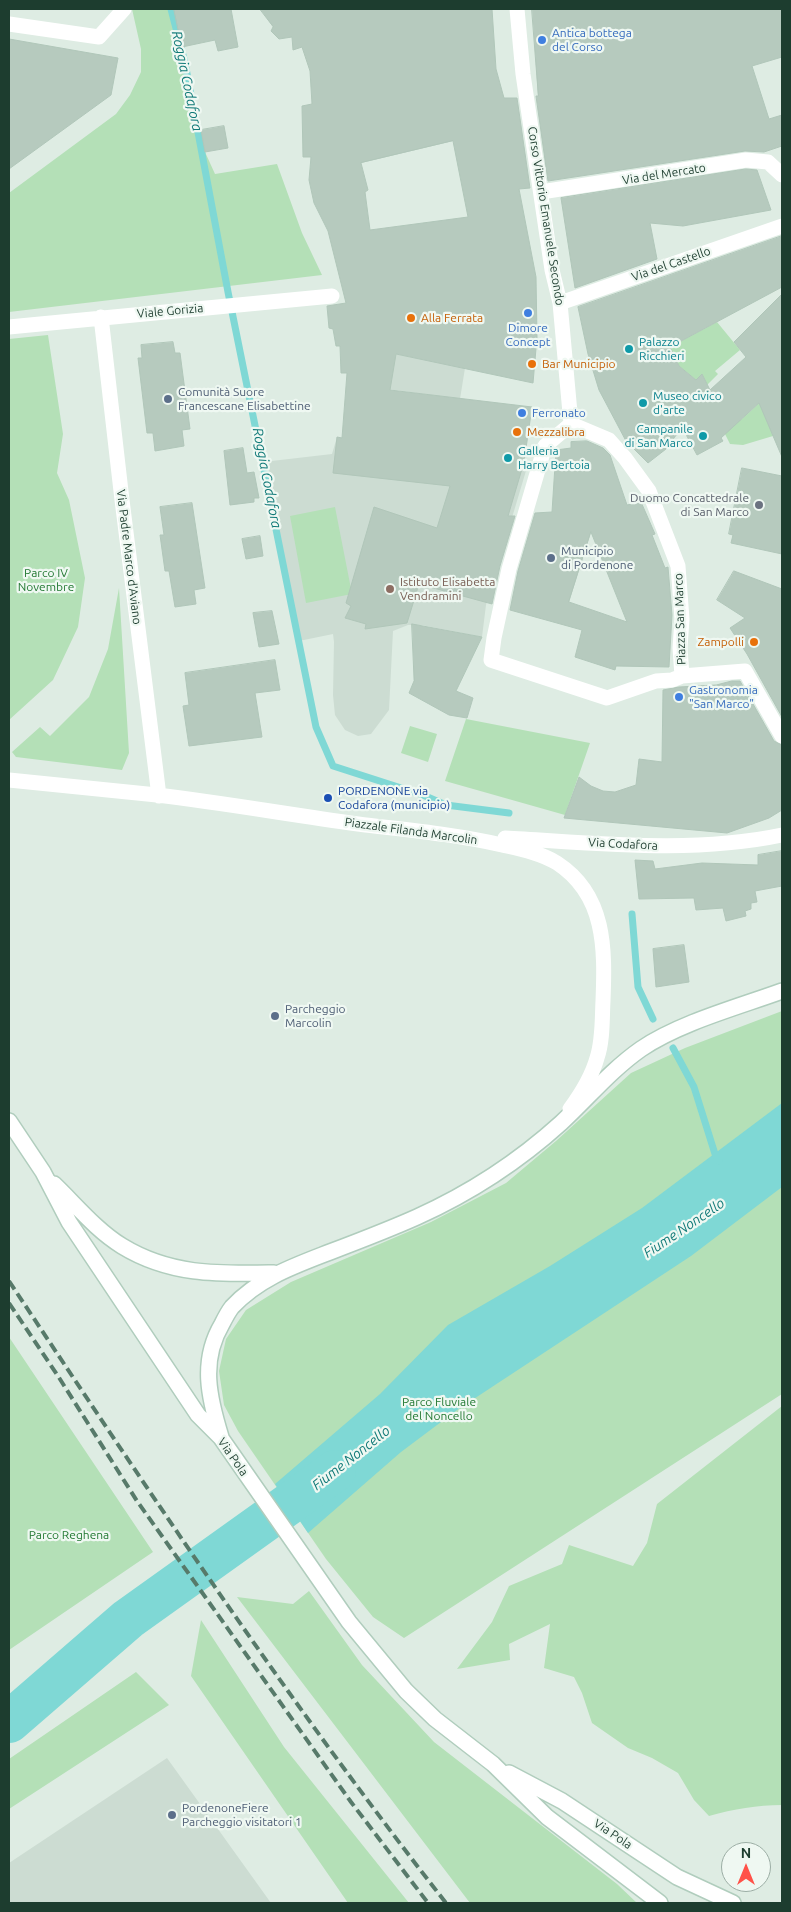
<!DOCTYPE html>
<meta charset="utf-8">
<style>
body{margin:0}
#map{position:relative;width:791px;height:1912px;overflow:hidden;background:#deece3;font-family:Ubuntu,sans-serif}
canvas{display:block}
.frame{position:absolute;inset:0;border:10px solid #1d3d2f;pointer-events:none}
.north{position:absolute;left:721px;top:1842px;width:50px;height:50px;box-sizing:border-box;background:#eff8f2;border:1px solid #9bada4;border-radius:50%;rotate:0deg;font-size:14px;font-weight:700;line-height:20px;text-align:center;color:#1d3d2f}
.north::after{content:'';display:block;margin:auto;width:18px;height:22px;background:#ff5249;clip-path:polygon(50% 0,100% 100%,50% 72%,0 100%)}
</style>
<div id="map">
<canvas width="791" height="1912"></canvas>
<div class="frame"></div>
<div class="north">N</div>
</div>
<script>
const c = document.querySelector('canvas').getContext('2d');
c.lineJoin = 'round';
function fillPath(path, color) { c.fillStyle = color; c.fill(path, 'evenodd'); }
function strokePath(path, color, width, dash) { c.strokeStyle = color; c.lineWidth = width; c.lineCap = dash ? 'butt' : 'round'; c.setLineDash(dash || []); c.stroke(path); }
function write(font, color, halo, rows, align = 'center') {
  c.font = font + ' Ubuntu,sans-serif'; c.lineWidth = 4.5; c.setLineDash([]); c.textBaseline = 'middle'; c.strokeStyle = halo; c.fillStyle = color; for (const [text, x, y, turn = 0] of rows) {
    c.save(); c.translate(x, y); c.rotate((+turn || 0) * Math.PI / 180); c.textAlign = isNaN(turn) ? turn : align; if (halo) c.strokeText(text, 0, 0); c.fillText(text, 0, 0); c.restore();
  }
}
const built = new Path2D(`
 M396,354L465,368L460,399L387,389Z
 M337,437L462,450L528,464L486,605L482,637L421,625H408L393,631L389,710L371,734L358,736L345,730L335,715L333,695L334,642L333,634L299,641L263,462L332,454Z
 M167,1758L271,1903H9V1863Z`);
const green = new Path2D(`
 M132,9H174L205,152L215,174L277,164L302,233L322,275L9,312V193L116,114L130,95L141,72V49Z
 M717,322L740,350L715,371L718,374L707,385L702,375L696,380L679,366L670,347Z
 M48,335L63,434L57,473L69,500L85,578L78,627L53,680L9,720V339Z
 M768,395L773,436L743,445L730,444L720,424L742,419Z
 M335,507L352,594L306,603L290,516Z
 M119,588L129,753L122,770L16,757L12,752L40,727L50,736L89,697L108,649Z
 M466,719L590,743L565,815L445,781Z
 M410,726L437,734L428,762L401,753Z
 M782,1011V1394L404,1638L373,1617L326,1559L238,1431L224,1405L219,1371L226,1339L246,1310L291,1282L431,1222L506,1183L556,1141L631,1073L685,1048Z
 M9,1337L153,1552L9,1650Z
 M782,1406V1805C757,1805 734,1809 709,1816L694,1800L678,1773L652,1758L628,1748L592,1723L582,1693L574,1677L544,1668L550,1624L509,1644L510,1660L457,1669L492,1622L509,1586L562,1564L569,1545L633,1566L647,1543L657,1504Z
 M309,1591L362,1665L434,1742L617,1884L637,1903H470L237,1597L293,1604Z
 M201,1620L284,1747L409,1903H348L191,1676Z
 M136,1672L169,1705L9,1809V1759Z`);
const water = new Path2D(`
 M782,1103V1187L691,1256L457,1410L401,1452L308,1533L275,1484L380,1394L448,1325L550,1266L642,1208Z`);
const stream = new Path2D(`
 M171,9L185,63L228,292L316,727L333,766L423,795L446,805L509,813
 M632,914L638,987L653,1019
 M673,1048L694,1087L715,1154L719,1161`);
const river = new Path2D(`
 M9,1722L128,1619L335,1471`);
const building = new Path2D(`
 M174,9H231L238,47L218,51L215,40L182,47Z
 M260,9H492L496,69L504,98H517L530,188L519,189L536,277L537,337L533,383L396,354L390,390L532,407L524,462L508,516H515L500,566L492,604L419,584L407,623L365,629L366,624L345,618L351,606L346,603L374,507L437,528L450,486L333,473L337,437L342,438L347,373H341L340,346H336L333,329L329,328L327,306L346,303L328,231L314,203L309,180L311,157H303L302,106L312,104L310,71L302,47L293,50L292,37L279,39L271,31L273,27ZM453,141L468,217L370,230L365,192L368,190L361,163Z
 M532,9H782V57L752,66L769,119L782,115V146L764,152L745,151L548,181L536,96H538Z
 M9,39L118,58L111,95L9,169Z
 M224,126L228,148L205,152L201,130Z
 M746,169L757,170L771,210L683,226L650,223L657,259L575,288L561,198Z
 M782,236V287L670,347L679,366L696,380L702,374L710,390L746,357L734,342L782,294V457L759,403L721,438L723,441L697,455L682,427L666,449L648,463L626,441L599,390L588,354L578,307Z
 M173,342L175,353H180L190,429L182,430L184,446L155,451L153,433H147L138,358H142L141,345Z
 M587,441L603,448L610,455L627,505L641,502L655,534L652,535L665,568L668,567L672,615L669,667L616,666L615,670L575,657L582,630L510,610L518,571L535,513L552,512L556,450L571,448V442ZM591,532L627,622L569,602Z
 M243,448L247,473L254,472L259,498H254V502L230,505L224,451Z
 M742,468L782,476V554L731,543L733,535L729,534Z
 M192,503L205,588L194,590L196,604L175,607L169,571H165L160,535H164L160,507Z
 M260,536L263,556L246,559L242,539Z
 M734,571L782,589V717L747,654L730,628L745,618L717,600Z
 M272,611L279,644L259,647L253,613Z
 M412,624L482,637L456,691L473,698L467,718L449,715L409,693L414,681Z
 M275,660L280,690L255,693L262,737L189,746L183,706L189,705L185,673Z
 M732,681H740L774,741L782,745V810L769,818L727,833L564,818L579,777L591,786L603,791L615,792L636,785L639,759L662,762L663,690L679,687L716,685Z
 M782,851V886L755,891L757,902L751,903V909L745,911L746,916L726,921L723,908L696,910L694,898L639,899L635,860L653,861L655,869L702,863L758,865V855Z
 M684,945L689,982L656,987L653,949Z`);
const street = new Path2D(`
 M517,9L523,74L552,270L560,303L571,424
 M9,24L99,37L124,9
 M541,192L746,160L768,162L782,175
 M560,303L782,226
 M101,317L122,500L159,796
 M9,327L332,296
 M571,424L545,446L509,569L494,638L491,660L607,698L656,681L672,680L682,676
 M571,424L609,440L625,458L649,491L678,566L682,619L680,648L682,676L745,671L782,736
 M9,780C58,785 108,790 157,795C225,803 291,815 358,824C407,830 454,834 502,845C520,849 541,853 557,863C606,895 605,949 603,1001C602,1019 603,1040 597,1058C592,1076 581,1094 570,1109
 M505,838C597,843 692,854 782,835`);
const secondary = new Path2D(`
 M9,1121L43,1172L69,1222L198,1415L221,1438L349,1622L406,1691L435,1719L493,1764L547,1817L660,1903
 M54,1184C76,1205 96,1230 122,1246C171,1276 220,1274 274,1273
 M221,1437C209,1398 200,1361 222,1324C225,1318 228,1312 232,1307C259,1278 294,1266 330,1252C359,1241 388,1230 417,1217C468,1194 519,1161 561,1123C588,1098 611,1070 641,1049C679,1023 738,1007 782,991
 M509,1773L562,1801L677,1877L733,1903`);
const rail = new Path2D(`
 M9,1281C149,1492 290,1704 446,1903
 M9,1303L58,1376L137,1501L351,1802L428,1903`);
const markers = [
 [542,40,5,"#3f7fe0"],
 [528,313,5,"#3f7fe0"],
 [411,318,5,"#e8710a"],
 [629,349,5,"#0f9aa8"],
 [532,364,5,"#e8710a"],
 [168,399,5,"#5c6f8a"],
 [643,403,5,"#0f9aa8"],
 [522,413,5,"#3f7fe0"],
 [517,432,5,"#e8710a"],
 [703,436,5,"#0f9aa8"],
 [508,458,5,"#0f9aa8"],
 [759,505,5,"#6b7280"],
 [551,558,5,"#5c6f8a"],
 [390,589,5,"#8d6e63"],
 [754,642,5,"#e8710a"],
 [679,697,5,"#3f7fe0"],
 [328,798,5,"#1a4fb4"],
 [275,1016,5,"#5c6f8a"],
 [172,1815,5,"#5c6f8a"]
];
const shopNames = [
 ["Antica bottega",552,33],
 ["del Corso",552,47],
 ["Dimore",528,328,"center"],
 ["Concept",528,342,"center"],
 ["Ferronato",532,413],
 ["Gastronomia",689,690],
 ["\"San Marco\"",689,704]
];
const streetNames = [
 ["Via del Mercato",664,174,-9],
 ["Corso Vittorio Emanuele Secondo",546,216,81],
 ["Via del Castello",671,264,-19],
 ["Viale Gorizia",170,311,-5],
 ["Via Padre Marco d'Aviano",129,557,83],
 ["Piazza San Marco",680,619,-92],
 ["Piazzale Filanda Marcolin",411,831,8],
 ["Via Codafora",623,844,3],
 ["Via Pola",233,1457,55],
 ["Via Pola",613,1834,34]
];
const foodNames = [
 ["Alla Ferrata",421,318],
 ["Bar Municipio",542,364],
 ["Mezzalibra",527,432],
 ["Zampolli",744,642,"right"]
];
const cultureNames = [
 ["Palazzo",639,342],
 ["Ricchieri",639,356],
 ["Museo civico",653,396],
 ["d'arte",653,410],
 ["Campanile",693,429,"right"],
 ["di San Marco",693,443,"right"],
 ["Galleria",518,451],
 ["Harry Bertoia",518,465]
];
const serviceNames = [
 ["Comunità Suore",178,392],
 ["Francescane Elisabettine",178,406],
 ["Municipio",561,551],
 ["di Pordenone",561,565],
 ["Parcheggio",285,1009],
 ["Marcolin",285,1023],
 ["PordenoneFiere",182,1808],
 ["Parcheggio visitatori 1",182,1822]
];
const worshipNames = [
 ["Duomo Concattedrale",749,498],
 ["di San Marco",749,512]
];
const parkNames = [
 ["Parco IV",46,573],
 ["Novembre",46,587],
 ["Parco Fluviale",439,1402],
 ["del Noncello",439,1416],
 ["Parco Reghena",69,1535]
];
const educationNames = [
 ["Istituto Elisabetta",400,582],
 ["Vendramini",400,596]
];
const transitNames = [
 ["PORDENONE via",338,791],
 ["Codafora (municipio)",338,805]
];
const waterNames = [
 ["Roggia Codafora",187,81,78],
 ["Roggia Codafora",267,478,79],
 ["Fiume Noncello",684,1228,-34],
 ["Fiume Noncello",351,1458,-38]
];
fillPath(built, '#ccdcd2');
fillPath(green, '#b4e0b7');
fillPath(water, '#7fd8d5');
strokePath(stream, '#7fd8d5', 7);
strokePath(river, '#7fd8d5', 42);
fillPath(building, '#b6cabe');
strokePath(building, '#b0c6b9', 1);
strokePath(secondary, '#b0cdbd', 18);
strokePath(street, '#fff', 15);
strokePath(secondary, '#fff', 15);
strokePath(rail, '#577a6a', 4, [10, 5]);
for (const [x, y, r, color] of markers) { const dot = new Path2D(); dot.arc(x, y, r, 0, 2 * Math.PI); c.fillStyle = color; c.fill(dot); strokePath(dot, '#eff8f2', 2); }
write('12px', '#366cbe', '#eff8f2', shopNames, 'left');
write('12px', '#1d3d2f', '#eff8f2', streetNames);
write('12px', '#c56008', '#eff8f2', foodNames, 'left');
write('12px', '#0d838f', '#eff8f2', cultureNames, 'left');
write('12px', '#4e5e75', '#eff8f2', serviceNames, 'left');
write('12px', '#5b616d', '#eff8f2', worshipNames, 'right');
write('12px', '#237933', '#eff8f2', parkNames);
write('12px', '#785e54', '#eff8f2', educationNames, 'left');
write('12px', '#164399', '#eff8f2', transitNames, 'left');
write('italic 14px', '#117a78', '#eff8f2', waterNames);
</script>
